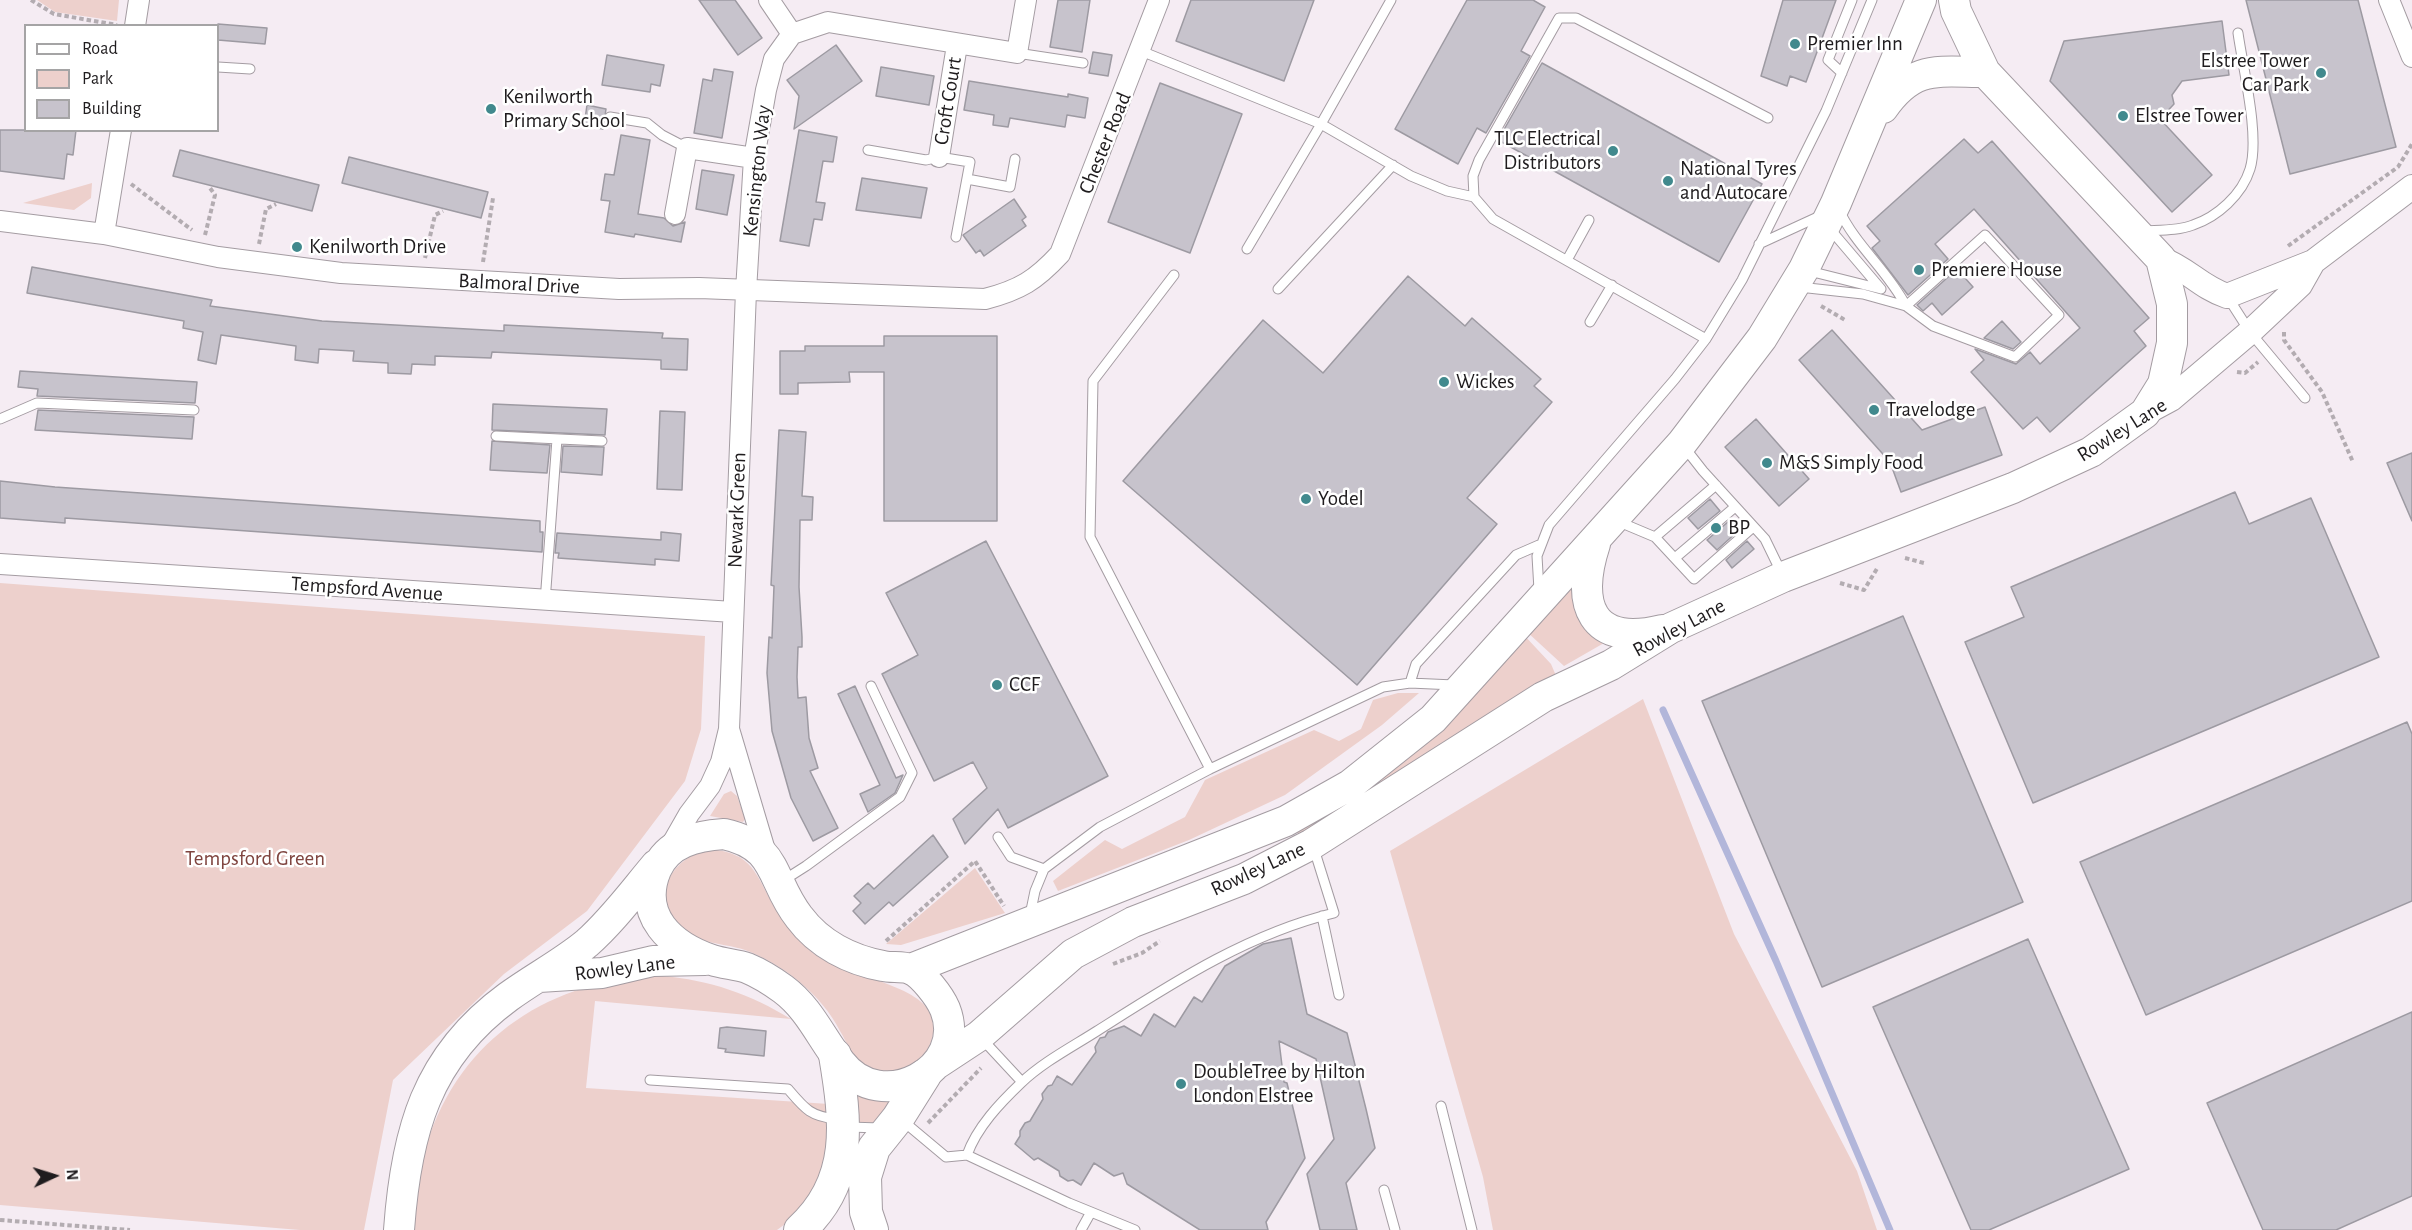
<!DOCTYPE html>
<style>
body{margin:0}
#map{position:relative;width:2412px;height:1230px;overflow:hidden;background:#f5ecf3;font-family:"Alegreya Sans",sans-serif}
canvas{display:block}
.legend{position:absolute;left:24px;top:24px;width:195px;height:108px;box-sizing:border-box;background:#fff;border:2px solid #a5a4a5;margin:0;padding:8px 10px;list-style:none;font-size:18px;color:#1f1c1e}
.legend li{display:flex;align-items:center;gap:12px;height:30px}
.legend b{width:30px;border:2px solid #a5a4a5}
.north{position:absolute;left:24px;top:1146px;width:60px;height:60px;-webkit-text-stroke:4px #fff;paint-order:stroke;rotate:86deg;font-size:16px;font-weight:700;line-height:24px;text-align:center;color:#1f1c1e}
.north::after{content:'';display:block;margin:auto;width:21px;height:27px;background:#1f1c1e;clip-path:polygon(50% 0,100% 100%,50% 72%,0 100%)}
</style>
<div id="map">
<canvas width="2412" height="1230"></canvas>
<ul class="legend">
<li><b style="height:8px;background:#fff"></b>Road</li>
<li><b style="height:16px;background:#edd0cc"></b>Park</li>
<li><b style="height:16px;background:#c7c3cc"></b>Building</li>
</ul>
<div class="north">N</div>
</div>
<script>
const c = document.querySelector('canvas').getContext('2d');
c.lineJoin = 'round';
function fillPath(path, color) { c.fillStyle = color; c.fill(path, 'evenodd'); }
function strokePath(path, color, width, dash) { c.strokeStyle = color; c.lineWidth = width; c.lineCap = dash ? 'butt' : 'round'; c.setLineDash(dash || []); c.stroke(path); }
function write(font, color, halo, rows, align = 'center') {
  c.font = font + ' "Alegreya Sans",sans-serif'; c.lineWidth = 5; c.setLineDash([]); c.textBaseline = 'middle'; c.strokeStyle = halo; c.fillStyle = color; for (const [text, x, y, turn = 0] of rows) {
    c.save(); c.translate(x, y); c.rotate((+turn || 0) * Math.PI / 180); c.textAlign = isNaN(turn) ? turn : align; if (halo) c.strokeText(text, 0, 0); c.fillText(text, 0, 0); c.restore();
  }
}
const green = new Path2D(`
 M37,0H119L117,21L55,12Z
 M92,183L91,198L74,210L23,203Z
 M0,583L705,636L701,729L685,781L587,911L504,974L393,1080L364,1230H300L0,1205Z
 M1569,583L1574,587L1586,625L1604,643L1564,666L1526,631Z
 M1523,634L1551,664L1557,678L1300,838L1295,826Z
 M1398,693H1419L1382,725L1285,795L1189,840L1058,891L1053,881L1105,840L1122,849L1185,817L1205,780L1314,730L1339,741L1361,729L1373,700Z
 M1643,699L1734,934L1857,1171L1877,1230H1493L1483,1177L1390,851Z
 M731,791L737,796L745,819L743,822L710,816L724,794Z
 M709,849C754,853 755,874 775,908C784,924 798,941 813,953C842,976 919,983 931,1015C945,1056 893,1088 860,1061C851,1054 846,1041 840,1031C822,995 783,964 745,950C721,942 691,944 673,924C671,921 670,915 668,911C657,881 680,856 709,849Z
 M975,868L1005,913L901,945L886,944Z
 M662,976C710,980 750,994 791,1019L595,1001L586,1088L829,1104C828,1122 830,1142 827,1160C823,1187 799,1215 777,1230H414C417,1201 418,1172 427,1144C460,1037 553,978 662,976Z
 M856,1094L890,1102L892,1104L875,1123L855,1122Z`);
const stream = new Path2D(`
 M1663,710L1776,961L1890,1230`);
const building = new Path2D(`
 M699,0H735L762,38L738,55Z
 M1058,0H1090L1082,52L1050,47Z
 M1191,0H1314L1284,81L1176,41Z
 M1467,0H1533L1545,7L1521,51L1530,56L1486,133L1477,128L1458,164L1395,129Z
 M1783,0H1836L1806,82L1790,76L1787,86L1761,76Z
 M2246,0H2358L2396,147L2290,174Z
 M2222,21L2229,75L2182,81L2172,95L2174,104L2160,119L2212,175L2172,212L2050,81L2064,41Z
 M218,24L267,28L265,44L218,40Z
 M836,45L862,81L794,129L799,96L787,80Z
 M1093,52L1112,55L1108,76L1089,73Z
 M607,55L664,65L660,86L651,84L650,92L602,85Z
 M1542,63L1762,184L1719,262L1498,140Z
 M881,67L934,76L929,105L876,96Z
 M714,69L733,72L722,138L694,133L703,79L712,81Z
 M969,81L1068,97V94L1088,98L1085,118L1067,115L1065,127L1010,118L1008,127L993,125L994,115L964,110Z
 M1160,83L1242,114L1190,253L1108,222Z
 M587,105L606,109L603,129L584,126Z
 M0,130H76L73,155L67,154L64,179L0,171Z
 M799,130L837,137L833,162L823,161L816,202L825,203L822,220L814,219L809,246L780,241Z
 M621,135L650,140L638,214L664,218L673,226L685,222L681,242L635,234L634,237L605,232L610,201L601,200L605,174L614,175Z
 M1964,139L1978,153L1992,141L2149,318L2134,331L2146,346L2050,432L2037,417L2023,429L1971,372L1984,360L1975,349L2016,364L2030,352L2040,364L2080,328L1974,209L1935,244L1948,259L1908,295L1872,248L1880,241L1867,226Z
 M180,150L319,185L312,211L173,176Z
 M349,157L488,192L481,218L342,183Z
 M702,170L734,175L727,215L696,209Z
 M862,178L927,188L921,218L856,210Z
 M1014,199L1026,217L1022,220L1026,226L984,256L980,250L976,253L963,235Z
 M32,267L212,300L210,306L322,321L504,331V325L663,333L662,338L688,339L687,370L661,369V360L492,352L491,358L435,356V365L412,364L411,374L388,373V363L353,361L354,351L319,349L318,363L295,360L296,346L221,335L216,364L198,360L203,332L183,328L184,321L27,293Z
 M1957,269L1973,287L1942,315L1932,303L1923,311L1917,305Z
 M1408,276L1465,326L1472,318L1541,379L1534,386L1552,402L1467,498L1497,524L1357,685L1123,481L1263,320L1323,373Z
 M2002,321L2021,342L2013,349L1984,338Z
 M1832,330L1922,430L1985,407L2002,455L1901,492L1890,462L1799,360Z
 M884,336H997V521H884V372H849L850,382L798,383V394H780V351H805V346H884Z
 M20,371L197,382L195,403L37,396L38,389L18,387Z
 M493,404L607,409L605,435L492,430Z
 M38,410L194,417L192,439L35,430Z
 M660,411L685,412L682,490L657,489Z
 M1756,419L1809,479L1779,506L1725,447Z
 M779,430L806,432L802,496L813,497L812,520H800L799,587L802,637V647H798L797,677L798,698L806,697L809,738L818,768L810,771L838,828L813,841L791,798L772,731L767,673L769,637L772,638L774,586L771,585Z
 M492,441L550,445L547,473L490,470Z
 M563,446L604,447L602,475L561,472Z
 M2412,453V521L2387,463Z
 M0,481L55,487L540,521V532H543L542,552L65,518V523L0,518Z
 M2235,492L2249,524L2311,498L2379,657L2033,803L1965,642L2024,617L2011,587Z
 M1710,499L1720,511L1698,529L1688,518Z
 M1729,521L1738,531L1717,550L1707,540Z
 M661,532L681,534L679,561L655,559V565L558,558L559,553H555L557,533L661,540Z
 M986,541L1108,776L1008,828L998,809L965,844L953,819L987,788L973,762L934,781L882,674L918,655L886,593Z
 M1747,541L1754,549L1732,568L1726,560Z
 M1903,616L2023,902L1822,987L1702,701Z
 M855,686L896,778L903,775L895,793L868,812L860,794L880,785L838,694Z
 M2407,722L2412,734V901L2146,1015L2080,862Z
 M933,835L948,857L893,906L889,902L865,924L853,911L861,903L854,896L868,883L874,889Z
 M1291,938L1307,1014L1347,1033L1366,1109L1375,1148L1346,1183L1357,1230H1320L1307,1174L1334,1139L1316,1059L1279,1041L1284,1082L1287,1083L1305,1158L1266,1222L1268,1230H1200L1127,1184L1123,1173L1114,1176L1094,1163L1081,1185L1073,1180L1068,1181L1060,1176L1059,1171L1038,1158L1034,1160L1015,1144L1020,1136V1131L1025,1123L1030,1121L1043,1099L1042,1094L1048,1086L1052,1085L1057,1076L1072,1085L1096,1052L1095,1047L1100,1038L1105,1037L1108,1032L1124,1026L1141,1036L1154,1014L1175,1027L1194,997L1202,1002L1225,966L1263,944Z
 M2028,939L2129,1169L1989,1230H1971L1873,1007Z
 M2412,1012V1196L2336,1230H2263L2207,1103Z
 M727,1027L766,1031L764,1056L725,1052L726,1049L718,1048L720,1028Z`);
const path = new Path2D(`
 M31,0L54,14L117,25
 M131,184L192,230
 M205,235L215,195L210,188
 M259,244L266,209L276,204
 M2288,246L2398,167L2412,144
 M425,258L435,215L443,211
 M483,262L493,198
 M1821,306L1845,320
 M2284,332V340L2322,392L2353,462
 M2237,372L2245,373L2258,362
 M1905,558L1924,563
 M1840,583L1864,590L1878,567
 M886,941L975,861L1004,906
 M1113,964L1142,953L1160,941
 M928,1123L981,1068
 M0,1220L130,1230`);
const service = new Path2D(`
 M1391,0L1321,124L1411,176L1447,191L1474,197L1493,219L1706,339
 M1141,51L1321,124L1247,249
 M1017,53L1083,63
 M218,67L250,69
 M1842,73L1828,60L1852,0
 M610,117L647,123L662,135L687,148
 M868,150L926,160L939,157L970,162L956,237
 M967,179L1010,187L1015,159
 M1474,197L1473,176L1479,160L1559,18H1576L1768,118
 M1839,210C1856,246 1888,271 1906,306
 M1830,229L1881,289
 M2143,231C2159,230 2178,231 2193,225C2217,217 2242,195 2250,169C2260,136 2243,69 2238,33
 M1759,244L1822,215
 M1567,260L1589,220
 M1809,271L1881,289
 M1174,275L1093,381L1090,537L1210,769
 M1799,287L1863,294L1906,306L1933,326L2015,357L2059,315L1985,235L1906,306
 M1278,289L1393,165
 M2227,296L2250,332L2305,398
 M1590,322L1612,285
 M0,419L37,403L194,410
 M496,436L602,441
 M1685,448L1703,471L1765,539L1782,574
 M1617,521L1655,537L1694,579L1753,527
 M1655,537L1716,485
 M1675,558L1735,507
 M1539,590L1537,556L1549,525L1675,379L1706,339L1742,280L1826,111L1872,0
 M545,602L557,439
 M1410,683L1416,664L1516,555L1539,545
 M998,837L1011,857L1044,869
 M784,880L806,866L900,797L912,773L871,686
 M1030,915L1035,891L1044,869L1100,827L1210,769L1383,687L1410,683L1454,685
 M1322,916L1339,995
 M983,1040L1022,1082
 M650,1080L788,1089C805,1109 810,1116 836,1119
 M1441,1106L1472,1230
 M903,1121L946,1157L967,1155L1069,1203L1135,1230
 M849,1127L880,1128
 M967,1155C977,1127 1000,1103 1021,1083C1043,1062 1072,1047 1097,1031C1171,984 1247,934 1334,913L1314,849
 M1384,1190L1395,1230
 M1081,1230L1091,1212`);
const minor = new Path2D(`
 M769,0L792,34
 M2389,0L2412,57
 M135,26L139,0
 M939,157L957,45
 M675,214L687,148L754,158
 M0,221L104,234L218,257L341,273L619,289L699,288L985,299C1020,290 1036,280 1060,254L1159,0
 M104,234L121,130
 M0,564L733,612
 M729,729L767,857
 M669,849L689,814L710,786L721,762L729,729L746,291L754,158L766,90L774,59L792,34L828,22L1017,53L1026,0`);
const tertiary = new Path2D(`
 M2161,259C2187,268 2200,287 2227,296L2313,262
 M2145,413L2171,399L2250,332L2300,285L2313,262L2412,187`);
const primary = new Path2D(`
 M1883,108C1914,64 1938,72 1985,72
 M1595,544C1575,605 1591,647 1662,630
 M724,834C779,846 770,880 799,917C819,944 850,960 883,966C891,968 902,966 910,969C922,973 940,997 945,1009C969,1070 881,1116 841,1063C821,1038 810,1009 783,989C772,981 759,973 747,968C736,964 724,964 712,960C671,946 637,916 656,870C668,842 696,836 724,834Z
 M911,969L1286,821L1350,785L1433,719L1682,443L1762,338L1804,269L1836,203L1921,0
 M539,977L602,973L653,961L705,960
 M935,1065L979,1036L1073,954L1133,922L1244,879L1312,844L1543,697L1611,665L1671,628L1783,577L2013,488L2091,452L2145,413L2163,384L2172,343V304L2161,259L1985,72L1956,11L1954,0
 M399,1230C406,1133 426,1057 508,997C534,978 563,963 587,943C613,920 634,891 656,865`);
const trunk = new Path2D(`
 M800,1230C854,1181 846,1121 835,1055
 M872,1230L866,1212L865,1177L874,1148L898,1118L925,1075`);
const markers = [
 [1795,44,6,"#41898d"],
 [2321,73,6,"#41898d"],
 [491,109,6,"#41898d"],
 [2123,116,6,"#41898d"],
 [1613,151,6,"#41898d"],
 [1668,181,6,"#41898d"],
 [297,247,6,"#41898d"],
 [1919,270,6,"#41898d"],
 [1444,382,6,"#41898d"],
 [1874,410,6,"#41898d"],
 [1767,463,6,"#41898d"],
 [1306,499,6,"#41898d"],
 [1716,528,6,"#41898d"],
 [997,685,6,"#41898d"],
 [1181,1084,6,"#41898d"]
];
const poiNames = [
 ["Premier Inn",1807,44],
 ["Elstree Tower",2309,61,"right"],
 ["Car Park",2309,85,"right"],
 ["Kenilworth",503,97],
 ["Primary School",503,121],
 ["Elstree Tower",2135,116],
 ["TLC Electrical",1601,139,"right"],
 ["Distributors",1601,163,"right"],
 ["National Tyres",1680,169],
 ["and Autocare",1680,193],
 ["Kenilworth Drive",309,247],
 ["Premiere House",1931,270],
 ["Wickes",1456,382],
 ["Travelodge",1886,410],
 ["M&S Simply Food",1779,463],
 ["Yodel",1318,499],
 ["BP",1728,528],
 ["CCF",1009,685],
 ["DoubleTree by Hilton",1193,1072],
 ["London Elstree",1193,1096]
];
const streetNames = [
 ["Croft Court",948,101,-81],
 ["Chester Road",1105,143,-68],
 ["Kensington Way",757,171,-84],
 ["Balmoral Drive",519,284,3],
 ["Rowley Lane",2122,430,-32],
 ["Newark Green",737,510,-88],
 ["Tempsford Avenue",367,589,4],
 ["Rowley Lane",1679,628,-28],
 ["Rowley Lane",1258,869,-25],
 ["Rowley Lane",625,968,-7]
];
const parkNames = [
 ["Tempsford Green",255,859]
];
fillPath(green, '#edd0cc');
strokePath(stream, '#b2b6da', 7);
fillPath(building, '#c7c3cc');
strokePath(building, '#9d9aa2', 1.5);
strokePath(service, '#a49ca2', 11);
strokePath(minor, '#a49ca2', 22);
strokePath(tertiary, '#a49ca2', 26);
strokePath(primary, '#a49ca2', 32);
strokePath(trunk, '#a49ca2', 34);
strokePath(path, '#b3acb1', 4, [4.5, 3]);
strokePath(service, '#fff', 9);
strokePath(minor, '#fff', 20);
strokePath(tertiary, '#fff', 24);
strokePath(primary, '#fff', 30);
strokePath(trunk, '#fff', 32);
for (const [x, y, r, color] of markers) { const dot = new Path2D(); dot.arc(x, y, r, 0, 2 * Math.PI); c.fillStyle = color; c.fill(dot); strokePath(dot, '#fff', 2); }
write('21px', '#1f1c1e', '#fff', poiNames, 'left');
write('21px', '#1f1c1e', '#fff', streetNames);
write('21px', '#7f443f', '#fff', parkNames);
</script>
